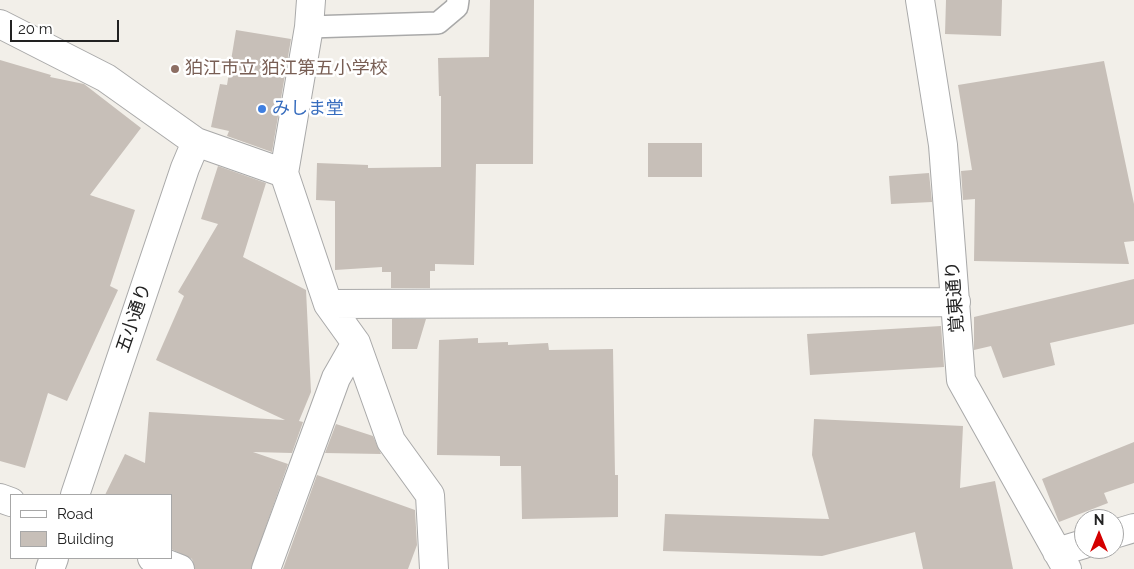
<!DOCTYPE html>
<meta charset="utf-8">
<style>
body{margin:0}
#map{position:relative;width:1134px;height:569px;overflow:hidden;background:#f2efe9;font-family:Raleway,sans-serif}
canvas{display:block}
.legend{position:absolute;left:10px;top:494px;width:162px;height:65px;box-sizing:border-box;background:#fff;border:1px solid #a7a7a7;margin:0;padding:6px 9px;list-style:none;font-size:15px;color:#222}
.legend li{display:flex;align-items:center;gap:10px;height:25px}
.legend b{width:25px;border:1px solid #a7a7a7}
.north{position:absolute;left:1074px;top:509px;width:50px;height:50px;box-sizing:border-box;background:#fff;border:1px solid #a7a7a7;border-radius:50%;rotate:0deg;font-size:14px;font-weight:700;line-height:20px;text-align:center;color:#222}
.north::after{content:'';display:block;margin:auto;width:18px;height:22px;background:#d40000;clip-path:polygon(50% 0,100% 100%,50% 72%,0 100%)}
.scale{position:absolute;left:10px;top:20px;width:109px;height:22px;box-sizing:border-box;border:2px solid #222;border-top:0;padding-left:6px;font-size:15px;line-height:18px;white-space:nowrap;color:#222;-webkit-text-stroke:4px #fff;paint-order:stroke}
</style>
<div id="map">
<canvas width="1134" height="569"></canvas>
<ul class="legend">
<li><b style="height:6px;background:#fff"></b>Road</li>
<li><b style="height:14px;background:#c7bfb8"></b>Building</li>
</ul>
<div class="north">N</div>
<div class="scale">20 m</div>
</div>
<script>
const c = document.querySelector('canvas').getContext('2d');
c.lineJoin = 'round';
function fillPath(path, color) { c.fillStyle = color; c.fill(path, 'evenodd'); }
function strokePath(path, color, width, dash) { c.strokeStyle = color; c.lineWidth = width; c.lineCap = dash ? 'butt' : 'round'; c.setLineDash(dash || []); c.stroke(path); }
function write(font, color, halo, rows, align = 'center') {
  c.font = font + ' Raleway,"Noto Sans JP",sans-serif'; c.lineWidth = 5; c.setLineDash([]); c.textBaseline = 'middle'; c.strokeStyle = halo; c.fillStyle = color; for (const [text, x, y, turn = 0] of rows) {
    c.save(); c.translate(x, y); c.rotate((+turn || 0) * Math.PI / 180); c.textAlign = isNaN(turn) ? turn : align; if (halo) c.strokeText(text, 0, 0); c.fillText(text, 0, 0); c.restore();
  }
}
const building = new Path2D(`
 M490,0H534L533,164H476L474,265L435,264V271H430V288H391V272H382V267L335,270V201L316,200L317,163L368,165V168L441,167V96H439L438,58L489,57Z
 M946,0H1002L1001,36L945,34Z
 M236,30L291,39L272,152L227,136L229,131L211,127L220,84L227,85Z
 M0,60L51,75L50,77L84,84L141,128L90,195L135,210L110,286L118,290L67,401L48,393L25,468L0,461Z
 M1104,61L1134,204V241L1124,242L1129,264L974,261L975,199L963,200L961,171L972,170L958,85Z
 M648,143H702V177H648Z
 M218,166L266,183L243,257L306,290L311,392L299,421L303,422L292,453L253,452L288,464L251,569H195L192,559L171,549V495H105L125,454L145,463L149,412L285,420L156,360L184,296L178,292L218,224L201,219Z
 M929,173L932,202L891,204L889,176Z
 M1134,279V324L1050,343L1055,365L1003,378L991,346L974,350V317Z
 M392,319H426L417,349H392Z
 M941,326L944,367L810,375L807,334Z
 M478,338V343L508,342V345L548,343L549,350L613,349L615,475H618V517L522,519L521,466H500V456L437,455L439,340Z
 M814,419L963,426L960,488L995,481L1013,569H923L915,532L822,556L663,551L665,514L829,519L812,455Z
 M336,424L373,436L381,454L325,453Z
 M1134,442V483L1104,493L1108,503L1059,522L1042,479Z
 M317,475L415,510L417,545L408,569H283Z`);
const service = new Path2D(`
 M309,27L438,23L457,7L458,0`);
const minor = new Path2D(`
 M311,0L309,27L284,173L328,304L356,343L391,441L430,495L434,569
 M920,0L943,145L961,380L1067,569
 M0,24L106,78L196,142L284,173
 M328,304L956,302
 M75,495L185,168L196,142
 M0,498L11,502
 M1114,534L1134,528
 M1057,552L1084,544
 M152,558L180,569
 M50,569L54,558
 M266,569L336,378L356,343`);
const markers = [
 [175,69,5,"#8d6e63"],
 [262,109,5,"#3f7fe0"]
];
const educationNames = [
 ["狛江市立 狛江第五小学校",185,69]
];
const shopNames = [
 ["みしま堂",272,109]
];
const streetNames = [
 ["覚東通り",955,297,-94],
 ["五小通り",134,318,-71]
];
fillPath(building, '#c7bfb8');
strokePath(service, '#a9a9a9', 24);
strokePath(minor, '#a9a9a9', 30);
strokePath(service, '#fff', 21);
strokePath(minor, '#fff', 28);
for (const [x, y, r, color] of markers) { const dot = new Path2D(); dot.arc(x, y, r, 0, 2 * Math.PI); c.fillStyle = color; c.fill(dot); strokePath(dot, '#fff', 2); }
write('18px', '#785e54', '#fff', educationNames, 'left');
write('18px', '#366cbe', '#fff', shopNames, 'left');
write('18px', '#222', '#fff', streetNames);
</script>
